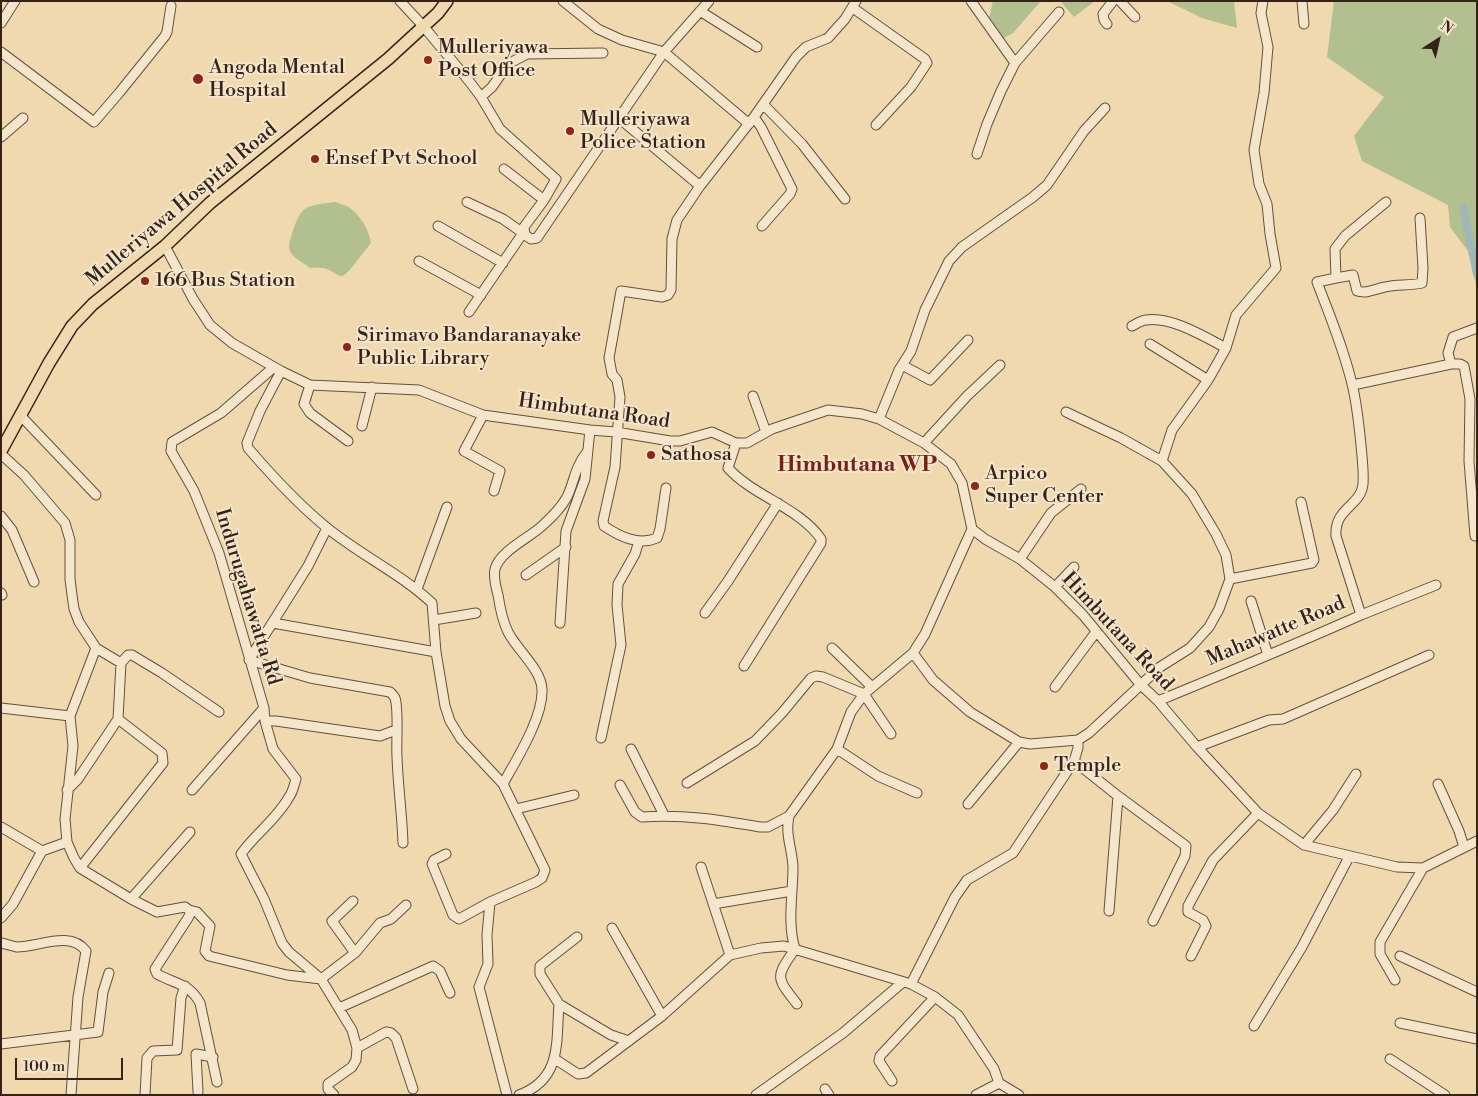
<!DOCTYPE html>
<style>
body{margin:0}
#map{position:relative;width:1478px;height:1096px;overflow:hidden;background:#f0d9af;font-family:"Libre Bodoni",serif}
canvas{display:block}
.frame{position:absolute;inset:0;border:2px solid #362219;pointer-events:none}
.north{position:absolute;left:1413px;top:15px;width:50px;height:50px;-webkit-text-stroke:4px #f5e6cb;paint-order:stroke;rotate:35deg;font-size:14px;font-weight:700;line-height:20px;text-align:center;color:#362219}
.north::after{content:'';display:block;margin:auto;width:18px;height:22px;background:#362219;clip-path:polygon(50% 0,100% 100%,50% 72%,0 100%)}
.scale{position:absolute;left:15px;top:1058px;width:108px;height:22px;box-sizing:border-box;border:2px solid #362219;border-top:0;padding-left:6px;font-size:15px;line-height:18px;white-space:nowrap;color:#362219;-webkit-text-stroke:4px #f5e6cb;paint-order:stroke}
</style>
<div id="map">
<canvas width="1478" height="1096"></canvas>
<div class="frame"></div>
<div class="north">N</div>
<div class="scale">100 m</div>
</div>
<script>
const c = document.querySelector('canvas').getContext('2d');
c.lineJoin = 'round';
function fillPath(path, color) { c.fillStyle = color; c.fill(path, 'evenodd'); }
function strokePath(path, color, width, dash) { c.strokeStyle = color; c.lineWidth = width; c.lineCap = dash ? 'butt' : 'round'; c.setLineDash(dash || []); c.stroke(path); }
function write(font, color, halo, rows, align = 'center') {
  c.font = font + ' "Libre Bodoni",serif'; c.lineWidth = 4; c.setLineDash([]); c.textBaseline = 'middle'; c.strokeStyle = halo; c.fillStyle = color; for (const [text, x, y, turn = 0] of rows) {
    c.save(); c.translate(x, y); c.rotate((+turn || 0) * Math.PI / 180); c.textAlign = isNaN(turn) ? turn : align; if (halo) c.strokeText(text, 0, 0); c.fillText(text, 0, 0); c.restore();
  }
}
const green = new Path2D(`
 M993,1H1041L1013,33L1002,39L989,18Z
 M1060,1H1095L1074,17Z
 M1167,1H1234L1237,28L1202,18Z
 M1334,1H1477V289L1468,251L1450,227L1448,205L1362,161L1354,136L1384,97L1327,57Z
 M335,202C340,204 346,205 350,208C361,216 369,230 371,243L349,271L343,276C337,276 336,273 331,271C325,267 317,267 310,268C305,264 295,259 291,253C287,247 290,240 292,234C301,204 306,206 335,202Z`);
const canal = new Path2D(`
 M1463,207L1477,274`);
const minor = new Path2D(`
 M400,1L424,27L469,81L481,97L500,129L556,179L544,200L524,227L525,235L531,239L537,238L664,52L709,1
 M563,1L598,29L622,40L664,52L749,124
 M971,1L1015,63L1059,12
 M1120,1L1135,17
 M1302,1L1304,24
 M853,8L925,59L927,63L911,87L876,125
 M700,11L757,47
 M1,23L15,1
 M1107,24L1104,20L1103,14L1113,1
 M1,52L94,122L119,93L165,36L167,32L171,6
 M481,97L492,87L508,64L527,54L603,53
 M763,104L802,144L845,199
 M754,117L761,127L792,189L790,194L762,226
 M619,118L700,186
 M1,137L23,118
 M977,154L987,124L1001,91L1015,63
 M504,169L544,200
 M467,202L503,219L523,233
 M438,226L503,263
 M165,246L193,299L210,325L232,343L281,371L310,385L419,390L483,415L590,430L616,432L670,441H680L712,432L736,443H747L772,429L828,410L862,414L879,419L924,443L951,464L962,483L972,529L985,539L1020,559L1055,587L1083,615L1140,684L1158,701L1197,747L1258,813L1304,845L1397,867L1423,868L1477,841
 M419,261L481,295
 M1336,278L1353,275L1357,291C1368,294 1374,289 1385,287C1397,284 1409,286 1422,283L1423,268L1420,218
 M469,312L523,233L524,229
 M1132,326C1136,324 1142,320 1146,320C1171,316 1205,337 1226,348
 M1150,344L1208,380
 M1451,364H1460L1464,366L1470,399L1469,461L1475,536
 M902,365L930,380L968,340
 M274,367L221,413L172,442L171,451L194,491L219,553L264,708L265,721L273,749L296,779C294,785 293,792 289,797C277,819 255,834 241,854L264,899L282,943L289,952L321,979L352,1030L357,1048L356,1060L352,1067L328,1084V1089L334,1095
 M281,371L260,411L247,443L248,448C272,476 297,503 326,527C360,555 400,573 432,603L436,652L445,706L450,721L461,739L503,784L545,870L542,878L536,882L490,902L459,919L453,915L432,864L434,860L446,854
 M310,385L304,404L310,413L348,441
 M1353,385L1451,364L1448,353L1453,337L1477,328
 M753,396L766,432
 M20,415L96,495
 M483,415L464,451L500,471L494,491
 M879,419L899,370L911,351L925,310L949,261L962,247L1033,197L1047,185L1084,131L1105,108
 M362,426L372,387
 M736,443L728,468C753,496 800,508 821,539V543L744,666
 M924,443L967,396L1000,365
 M1,454L24,475L65,523L70,540V579L72,595L74,609L79,622L96,648L121,663L118,719L78,779L67,790
 M1162,461L1172,430L1208,380L1226,348L1236,315L1276,268L1270,234L1267,204L1259,184L1254,150L1264,93L1268,47L1261,13L1263,1
 M666,488L660,529L657,538C638,546 619,536 604,526L603,521L615,467L620,397L617,380L612,374L609,358L621,291L662,297L668,295L671,290L672,239L677,220L700,186L754,117L796,57L806,47L828,38L845,19L856,1
 M1,516L12,530L34,582
 M327,528L308,566L249,660L310,678L390,692C392,694 394,696 395,698C399,710 396,742 397,757C398,786 402,814 403,843
 M1020,559L1051,513L1081,489
 M526,575L566,547
 M1230,579L1312,563L1314,560L1301,502
 M1055,587L1074,567
 M417,589L447,507
 M1,593L2,595
 M1251,601L1268,655
 M705,613L728,581L778,503
 M1361,615L1436,585
 M434,620L476,613
 M273,623L436,652
 M560,623L566,531L585,479L590,430
 M832,648L872,687
 M913,653L933,680L970,712L1019,742L1030,744L1078,740
 M121,663L128,655H132L162,673L219,712
 M1055,687L1096,632
 M1158,701C1226,673 1294,645 1361,615L1336,536C1334,508 1361,506 1363,484C1364,471 1362,458 1361,445C1359,425 1357,404 1352,384C1344,350 1330,316 1317,282L1336,278L1335,249L1345,236L1386,202
 M1,708L70,716L73,746L65,819L67,842L74,858L80,868L131,899L157,912L185,907L189,910L190,914L188,918L155,969L157,974C175,984 189,983 200,1003L217,1082
 M70,716L96,648
 M265,721H276L380,736L396,730
 M601,738L621,645L617,605L618,584L635,554L639,541
 M1197,747L1269,720L1283,719L1429,655
 M631,749L664,815
 M837,749L878,776L917,793
 M1074,761L1118,796L1186,846L1185,856L1153,921
 M687,783L755,741L782,713L811,678L816,676L823,677L864,694L891,734
 M503,784C516,760 543,718 542,690C542,670 517,650 508,632C502,620 500,608 498,595C496,587 493,577 495,569C500,551 529,538 542,526C551,518 561,508 567,497C575,480 574,469 587,452
 M1438,784L1459,831L1464,847
 M620,785L635,812L642,817C684,814 720,820 760,827H768L789,816
 M192,790L264,708
 M968,804L1019,742
 M516,809L574,795
 M1,827L42,851
 M1304,845L1333,810L1356,774
 M701,867L730,955
 M80,868L163,763L162,753L118,719
 M131,899L190,832
 M353,901L332,921L355,953
 M490,902L487,935L488,964L479,987L507,1095
 M713,904L792,891
 M189,910L197,912L210,926L205,951L209,956L287,975L321,979L355,953L380,923L391,919L406,905
 M1109,911L1118,796
 M1,918L13,904L42,851L67,842
 M612,928L662,1016
 M577,937L540,966V974L559,1004L611,1035L629,1041
 M1,943C6,944 12,946 17,947C39,947 70,930 86,951L78,997L71,1095
 M795,949C787,923 793,894 793,867C792,848 785,835 789,816L837,749L851,712L864,694L913,653L925,634L972,529
 M795,949C775,978 776,977 797,1004
 M1191,956L1206,926L1203,920L1188,912V906L1213,860L1258,813
 M1400,956L1477,992
 M1395,980L1380,954V942L1423,868
 M911,984L955,897L967,880L1013,853L1074,761L1078,748V740L1089,733L1160,667L1190,648L1209,627L1219,609L1230,579L1226,555L1216,534L1192,494L1162,461L1121,438L1066,412
 M339,1008L433,966L440,971L450,993
 M1400,1023L1477,1039
 M1254,1026L1302,947L1349,857
 M1,1044L98,1032L103,992L109,973
 M357,1048L386,1032L391,1033L396,1038L413,1089
 M555,1059L578,1074L586,1073L662,1016L730,955L761,948L784,946L911,984L935,997L958,1015L994,1069L999,1083L1019,1095
 M1390,1059L1445,1095
 M892,1081L879,1061L880,1056L935,997
 M825,1089L829,1095
 M198,1092L196,1054L213,1057
 M145,1095L147,1058L153,1051L177,1050L181,998L185,986
 M519,1095C562,1079 556,1043 559,1004
 M756,1095L843,1033L903,982
 M976,1095L999,1083`);
const major = new Path2D(`
 M1,451L49,363L72,326L93,304L165,246L210,203L388,59L438,13L447,1`);
const markers = [
 [428,60,5,"#8f2418"],
 [198,79,6,"#8f2418"],
 [570,131,5,"#8f2418"],
 [315,159,5,"#8f2418"],
 [145,281,5,"#8f2418"],
 [347,347,5,"#8f2418"],
 [651,455,5,"#8f2418"],
 [975,486,5,"#8f2418"],
 [1044,766,5,"#8f2418"]
];
const poiNames = [
 ["Mulleriyawa",438,48],
 ["Post Office",438,71],
 ["Angoda Mental",209,68],
 ["Hospital",209,91],
 ["Mulleriyawa",580,120],
 ["Police Station",580,143],
 ["Ensef Pvt School",325,159],
 ["166 Bus Station",155,281],
 ["Sirimavo Bandaranayake",357,336],
 ["Public Library",357,359],
 ["Sathosa",661,455],
 ["Arpico",985,474],
 ["Super Center",985,497],
 ["Temple",1054,766]
];
const streetNames = [
 ["Mulleriyawa Hospital Road",182,205,-40],
 ["Himbutana Road",594,412,8],
 ["Indurugahawatta Rd",247,597,73],
 ["Himbutana Road",1117,632,47],
 ["Mahawatte Road",1276,632,-23]
];
const quarterNames = [
 ["Himbutana WP",857,466]
];
fillPath(green, '#b2c090');
strokePath(canal, '#9fb7b6', 8);
strokePath(minor, '#64503e', 11);
strokePath(major, '#362219', 14);
strokePath(minor, '#f5e6cb', 9);
strokePath(major, '#f0d9af', 11);
for (const [x, y, r, color] of markers) { const dot = new Path2D(); dot.arc(x, y, r, 0, 2 * Math.PI); c.fillStyle = color; c.fill(dot); strokePath(dot, '#f5e6cb', 2); }
write('20px', '#362219', '#f5e6cb', poiNames, 'left');
write('20px', '#362219', '#f5e6cb', streetNames);
write('bold 22px', '#7a1f14', '#f5e6cb', quarterNames);
</script>
